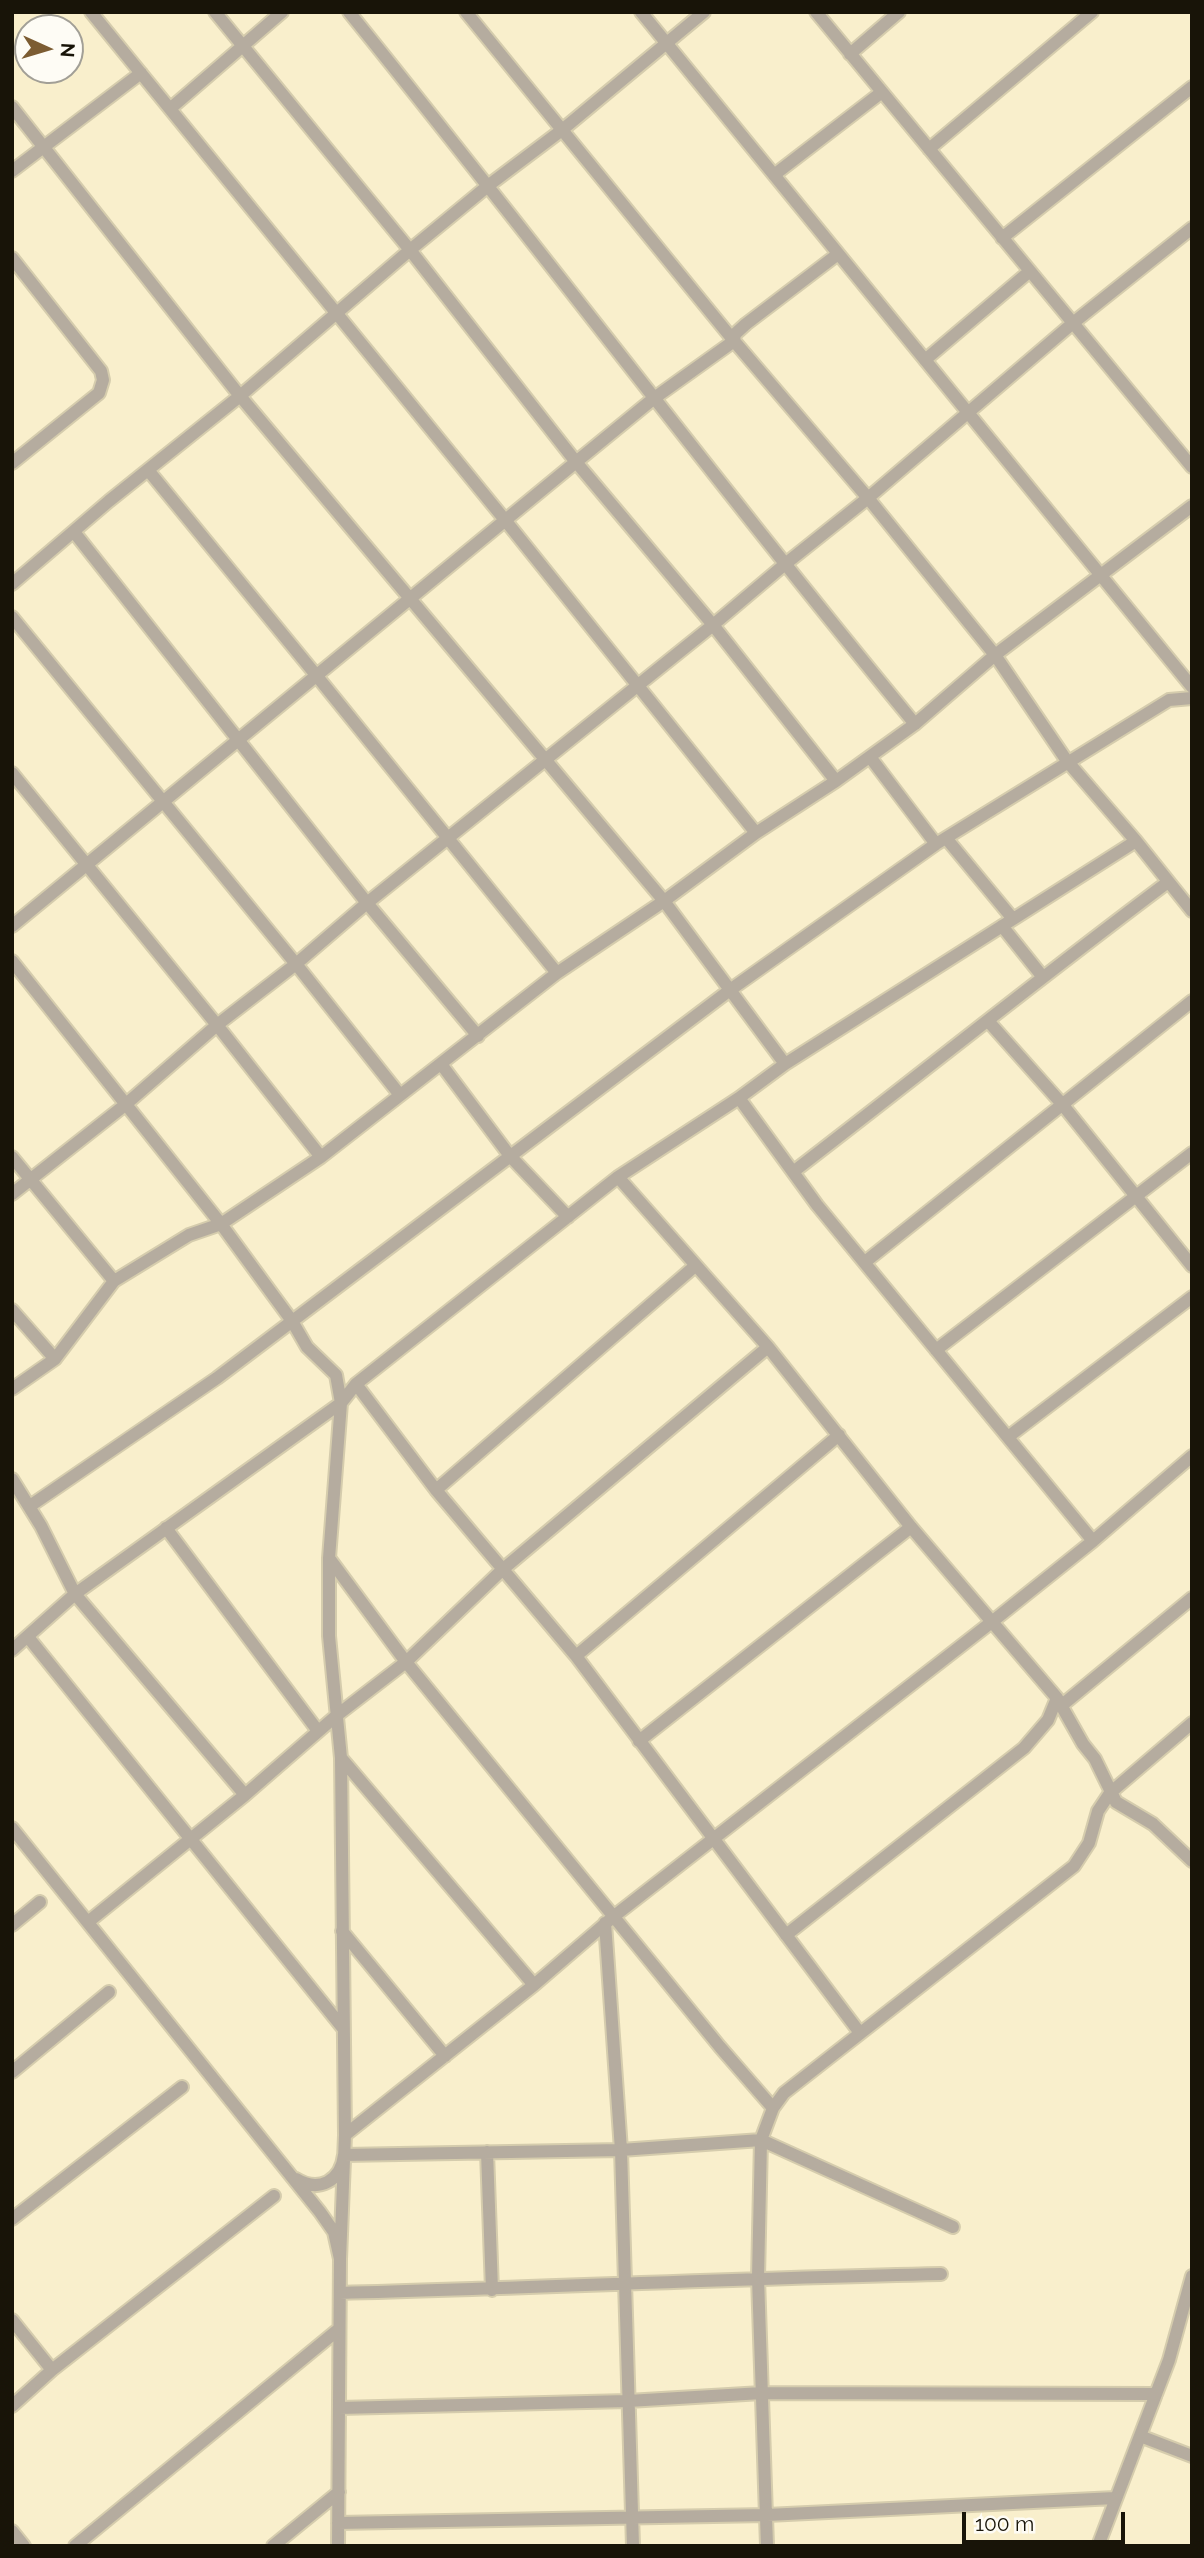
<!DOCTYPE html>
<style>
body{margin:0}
#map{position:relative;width:1204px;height:2558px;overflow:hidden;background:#f9efcc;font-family:Raleway,sans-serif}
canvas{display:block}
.frame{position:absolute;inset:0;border:14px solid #181408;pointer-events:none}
.north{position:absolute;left:14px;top:14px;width:70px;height:70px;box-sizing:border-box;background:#fefcf5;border:2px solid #a29f96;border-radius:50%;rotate:94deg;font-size:19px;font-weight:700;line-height:28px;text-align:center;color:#181408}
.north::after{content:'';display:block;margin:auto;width:24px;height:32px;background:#7c5c32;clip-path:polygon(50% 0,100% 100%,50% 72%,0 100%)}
.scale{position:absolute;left:962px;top:2512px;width:163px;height:32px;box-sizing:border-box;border:4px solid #181408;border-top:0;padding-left:9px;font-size:21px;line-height:24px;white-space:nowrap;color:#181408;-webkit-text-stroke:5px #fefcf5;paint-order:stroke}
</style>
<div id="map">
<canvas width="1204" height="2558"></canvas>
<div class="frame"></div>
<div class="north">N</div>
<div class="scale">100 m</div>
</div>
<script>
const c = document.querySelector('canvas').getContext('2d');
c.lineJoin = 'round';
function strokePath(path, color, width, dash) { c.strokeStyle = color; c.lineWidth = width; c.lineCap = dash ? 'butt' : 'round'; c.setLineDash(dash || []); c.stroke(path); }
const minor = new Path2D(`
 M91,12L505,520L756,833
 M215,12L410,250L576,462L713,625L836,781
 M349,12C540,248 722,490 915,724
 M466,12L734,341L868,498L995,655L1067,761L1136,841L1192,911
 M641,12L1192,687
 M816,12L1192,467
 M850,54L899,12
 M12,107L240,396L664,901L785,1064
 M171,108L282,12
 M929,149L1092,12
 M12,171L141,73
 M774,175L882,92
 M1002,238L1192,87
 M12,258L101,371L103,380L99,393L12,463
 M925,360L1030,271
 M148,470L316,675L557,973
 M74,532L367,903L478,1036
 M12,584L109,501L240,396L410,250L489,185L562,130L704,12
 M12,617L296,964L400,1095
 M870,757L936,844
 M12,773L217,1025L321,1157
 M946,838L1013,919
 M12,926L576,462L653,399L734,341L735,334L746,324L838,254
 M1002,926L1042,976
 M12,961L221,1224L292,1321L307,1347L336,1375L341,1403L329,1558V1636L341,1758L345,2135L340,2259
 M989,1022L1062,1104L1192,1266
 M441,1064L510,1156L568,1217
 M739,1098L817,1205L1093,1541
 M12,1157L114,1281
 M793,1172C918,1076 1041,977 1168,882
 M618,1177L768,1347L911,1527L1057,1698L1083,1744L1095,1759L1116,1802L1153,1824L1192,1861
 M12,1194L125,1105L217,1025L296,964L367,903L713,625L784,565L868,498L1073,323L1192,228
 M865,1262L1192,1001
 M12,1310L55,1359
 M936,1350L1192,1153
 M356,1384L436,1490L576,1656L860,2033
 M12,1389L55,1359L114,1281L189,1235L221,1224L321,1157L557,973L664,901L756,833L836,781L915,724L995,655L1192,506
 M1008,1437L1192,1297
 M12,1479L41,1526L75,1594L245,1795
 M436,1490L695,1266
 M30,1506L217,1378L730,990L936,844L1169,700L1192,698
 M166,1528L318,1731
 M329,1558L406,1662L720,2047L773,2108
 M28,1637L342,2027
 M12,1650L75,1594L341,1403L356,1384L618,1177L739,1098L785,1064L1136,841
 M576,1656L839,1435
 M1061,1706L1192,1598
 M639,1741L911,1527
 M341,1758L534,1985
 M12,1828L320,2212L334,2232L340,2259L338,2546
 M88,1922L245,1795L336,1716L406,1662L502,1570L768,1347
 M605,1923L621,2150L633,2546
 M12,1925L40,1902
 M342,1931L445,2056
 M786,1935L1024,1748L1048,1720L1057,1698
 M12,2072L109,1992
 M345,2135L534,1985L613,1917L993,1621L1093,1541L1192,1456
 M487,2152L492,2290
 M296,2179C319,2193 341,2181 344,2155L621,2150L761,2140L953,2227
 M12,2219L182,2087
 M340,2293C541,2288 741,2278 941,2274
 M12,2320L52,2370
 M12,2406L52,2370L274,2196
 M339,2408L628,2401L762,2393L1156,2394
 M1140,2436L1192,2456
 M338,2523L767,2515L1115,2498
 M12,2531L24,2546
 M75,2546L339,2329
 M273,2546L339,2492
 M767,2546L758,2278L761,2140L773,2108L784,2093L1074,1866L1089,1843L1098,1811L1110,1793L1192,1723
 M1098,2546L1169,2360L1192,2276`);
strokePath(minor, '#d5ccad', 16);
strokePath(minor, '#b5ac9f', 12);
</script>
